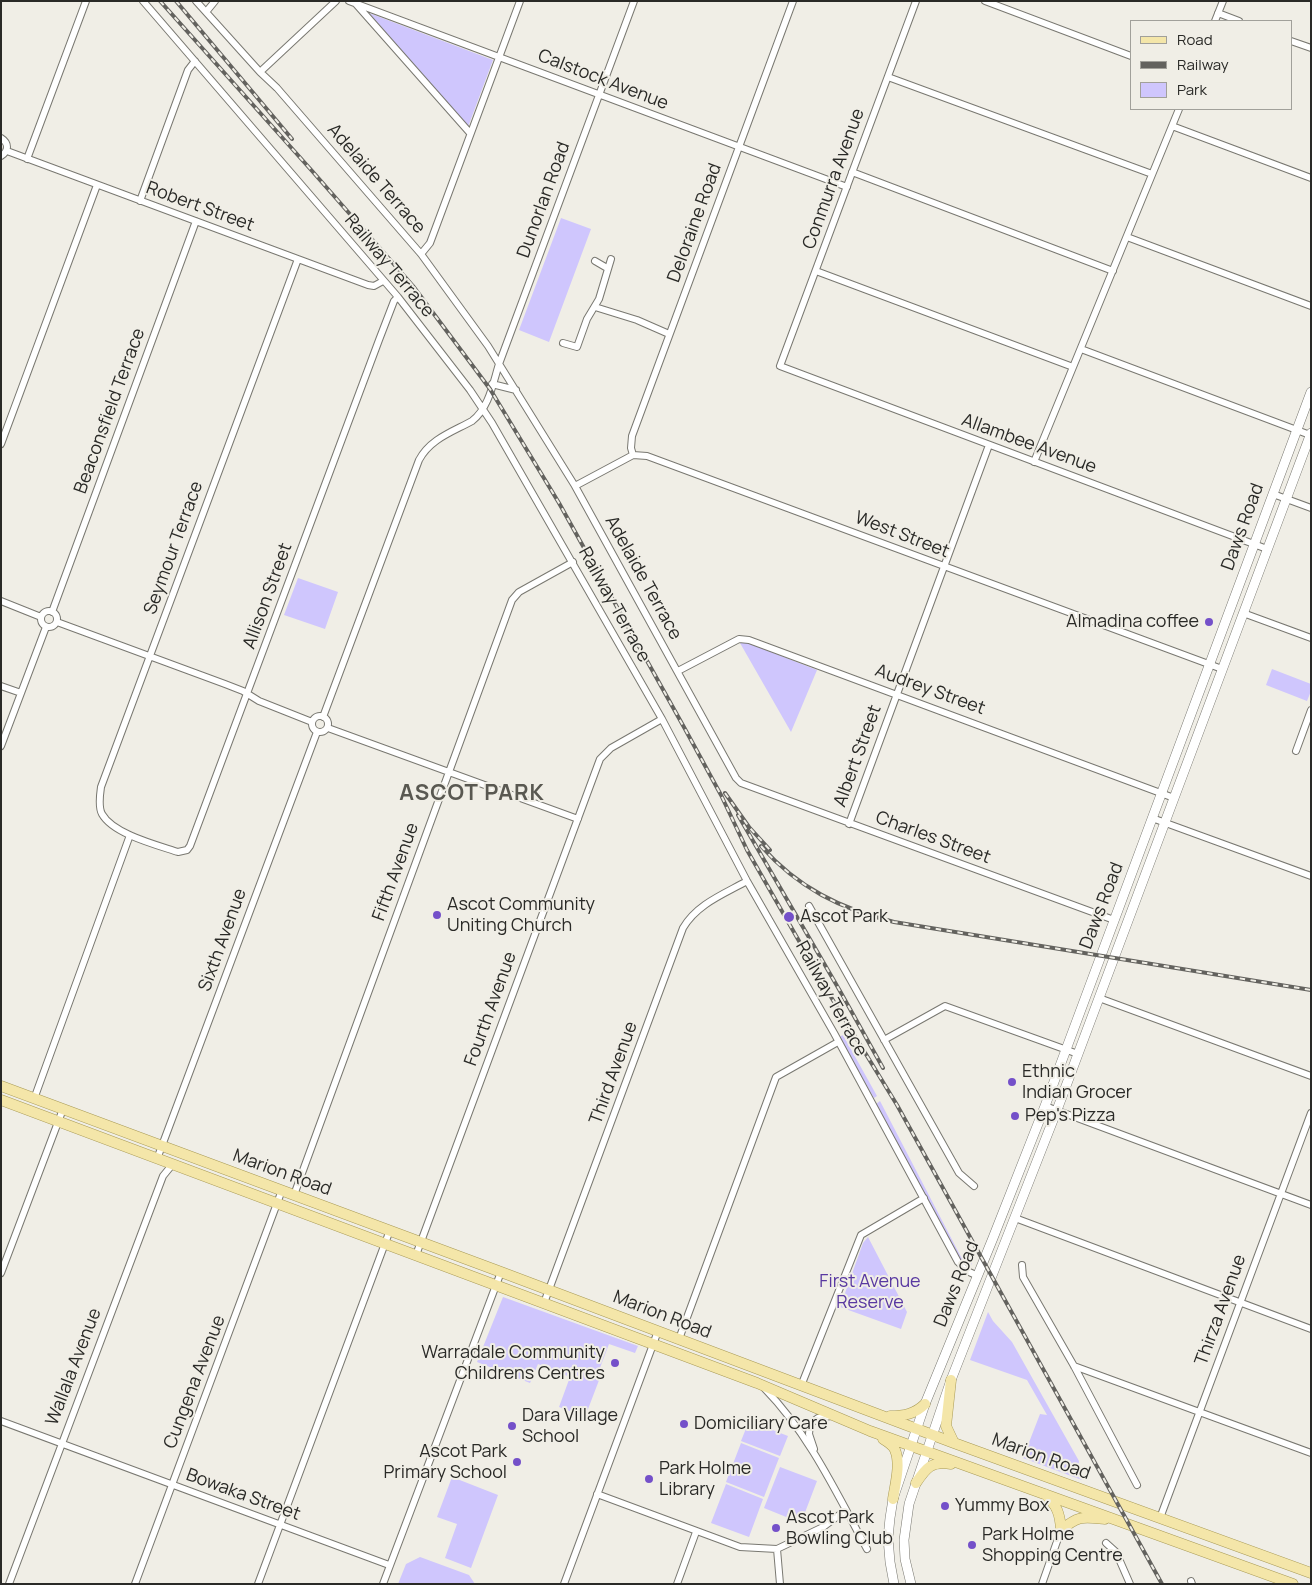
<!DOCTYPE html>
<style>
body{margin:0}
#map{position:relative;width:1312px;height:1585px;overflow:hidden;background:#f0eee6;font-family:Manrope,sans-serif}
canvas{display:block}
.frame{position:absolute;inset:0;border:2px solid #2a2a27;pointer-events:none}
.legend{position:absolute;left:1130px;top:20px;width:162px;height:90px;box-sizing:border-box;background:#f0eee6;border:1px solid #a1a09a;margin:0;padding:6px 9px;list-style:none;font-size:15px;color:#2a2a27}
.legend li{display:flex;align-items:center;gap:10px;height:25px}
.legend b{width:25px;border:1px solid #a1a09a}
</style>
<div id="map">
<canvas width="1312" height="1585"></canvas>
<div class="frame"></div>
<ul class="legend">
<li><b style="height:6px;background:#f4e6a9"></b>Road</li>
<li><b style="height:6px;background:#63625e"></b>Railway</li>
<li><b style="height:14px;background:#cfc6fd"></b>Park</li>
</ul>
</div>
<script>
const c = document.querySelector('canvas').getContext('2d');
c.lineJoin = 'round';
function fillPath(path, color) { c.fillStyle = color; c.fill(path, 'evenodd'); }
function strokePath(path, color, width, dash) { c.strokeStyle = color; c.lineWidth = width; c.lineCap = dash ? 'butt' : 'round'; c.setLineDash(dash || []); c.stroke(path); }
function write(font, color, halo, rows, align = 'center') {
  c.font = font + ' Manrope,sans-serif'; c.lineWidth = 4; c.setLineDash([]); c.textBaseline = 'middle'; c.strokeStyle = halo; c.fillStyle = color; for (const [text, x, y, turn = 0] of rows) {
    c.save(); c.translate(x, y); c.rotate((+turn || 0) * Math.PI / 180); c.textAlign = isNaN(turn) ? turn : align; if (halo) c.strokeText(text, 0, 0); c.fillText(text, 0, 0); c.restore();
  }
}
const green = new Path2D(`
 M369,13L493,60L468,127Z
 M561,218L591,229L549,342L519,330Z
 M298,578L338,592L325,629L284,615Z
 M740,643H748L817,670L791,732Z
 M1272,669L1311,684V691L1307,701L1266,685Z
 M843,1035L877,1096L874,1098L839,1037Z
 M880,1101L961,1257L972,1263L970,1268L962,1263L958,1256L876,1104Z
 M868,1237L907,1312L901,1329L840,1307L863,1243Z
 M503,1297L638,1346L635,1353L609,1344L598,1373L601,1375L585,1417L559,1407L570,1377L538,1364L530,1383L477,1362Z
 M988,1312L993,1321L1012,1342L1079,1461L1078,1473L1082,1480L1023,1458L1040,1414L1047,1415L1027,1380L970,1360Z
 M749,1421L788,1436L780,1456L741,1441Z
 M741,1443L779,1458L764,1497L726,1482Z
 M780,1467L817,1481L801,1523L764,1508Z
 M452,1477L498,1495L471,1568L445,1558L457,1524L437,1517Z
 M726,1484L763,1499L749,1537L711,1523Z
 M420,1557L469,1575L475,1584H398L406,1564Z`);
const minor = new Path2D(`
 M143,1L398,297L470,390L492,423L662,719L747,881L834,1033L958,1262L967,1271L978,1276
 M196,1L260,72L277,88L421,254L488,346L575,486L736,778L741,783L1114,920
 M349,1L847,187
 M916,1L780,366L1267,549
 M985,1L1131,56
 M356,4L470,133
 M206,12L215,1
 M1218,13L1239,21
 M1215,21L1223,1
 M1291,41L1311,48
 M260,72L336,1
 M888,77L1152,174
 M1172,126L1311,178
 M1,138C9,143 9,151 1,156
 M7,151L368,285L374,286L383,281
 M27,159L86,1
 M852,172L1113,271
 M140,201L188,70L195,61
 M1127,237L1311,306
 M421,254L430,243L520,1
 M298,259L101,787C100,794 98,807 102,814C113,834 157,845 178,852L187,850L190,846L379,340L394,301L398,297
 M595,261L607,268
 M816,271L1073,367
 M595,307L637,320L669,334
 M563,343L577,347L587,319L599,299L611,259
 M1081,349L1310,435
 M492,384L516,390
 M1,444L97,185
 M633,455L631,448L632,436L793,1
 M1034,462L1179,109
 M575,486L633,455L647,456L1222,669
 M1273,494L1311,508
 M1,601L41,617
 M41 619a8 8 0 1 1 16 0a8 8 0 1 1-16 0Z
 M52,612L196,221
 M1243,613L1311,638
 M57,622L225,684L243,691L259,701L312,722
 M678,671L739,639L749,640L1174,798
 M1,686L21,693
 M312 724a8 8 0 1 1 16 0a8 8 0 1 1-16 0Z
 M323,717L419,460C430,439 452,432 472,421C489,408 493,383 499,364L634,1
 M328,728L578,819
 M1,746L46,627
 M1296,751L1311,710
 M1152,818L1311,876
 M849,824L989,445
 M809,906L959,1173L974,1186
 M1099,998L1311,1076
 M884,1040L945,1006L1078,1054
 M34,1099L130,835
 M1045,1106L1311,1205
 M157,1159L317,732
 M294,1195L512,600L519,592L573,562
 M1015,1218L1311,1329
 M416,1255L600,759L611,748L662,719
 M1022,1265L1023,1277L1074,1366L1137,1485
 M1,1273L63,1109
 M544,1303L683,928C697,904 724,894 747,881
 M679,1339L776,1077L838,1042
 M1074,1366L1311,1453
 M801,1386L861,1235L924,1198
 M765,1389C809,1434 837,1494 867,1549
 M1,1421L389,1565
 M814,1449L809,1434L810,1424L818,1418L831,1416
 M597,1494L740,1547L777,1549L823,1527L846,1510
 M1160,1518L1311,1113
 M1106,1543L1116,1552L1130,1584
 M777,1549L780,1584
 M1191,1581L1192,1584
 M9,1584L163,1176L172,1165
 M135,1584L282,1190
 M258,1584L390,1230
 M383,1584L501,1272
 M564,1584L658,1331
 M677,1584L696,1532
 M1042,1584L1061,1530`);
const secondary = new Path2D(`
 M894,1584L890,1562L888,1538L890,1518L893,1499L925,1404L993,1238L1045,1106L1311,392
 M911,1584L905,1559L904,1540L909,1504L951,1380L1057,1110L1311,433`);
const primary = new Path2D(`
 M1,1086L501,1272L954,1443L1311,1573
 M1,1100L757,1383L870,1431L1293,1584
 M951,1380L946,1426L954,1443
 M890,1416C904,1416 915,1414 925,1404
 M883,1439C888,1442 893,1445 895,1450C901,1464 895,1485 893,1499
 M916,1483C926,1468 931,1461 951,1464
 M1045,1494C1057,1506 1060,1513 1061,1530
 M1061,1530C1079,1515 1083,1517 1105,1519`);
const rail = new Path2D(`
 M160,1L313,172L413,286L490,389L559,503L685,729L721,795L747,850L831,997L897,1105L1162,1584
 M176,1L292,139
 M725,793L749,827L770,850
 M738,815L840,991L883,1068
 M761,846C798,888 841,909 894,922L1311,990`);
const markers = [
 [1209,622,5,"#7450c9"],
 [437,915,5,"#7450c9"],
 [789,917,6,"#7450c9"],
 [1012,1082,5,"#7450c9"],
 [1015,1116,5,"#7450c9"],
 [615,1363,5,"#7450c9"],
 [684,1424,5,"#7450c9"],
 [512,1426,5,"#7450c9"],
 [517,1462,5,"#7450c9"],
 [649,1479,5,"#7450c9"],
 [945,1506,5,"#7450c9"],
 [776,1528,5,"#7450c9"],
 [972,1545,5,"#7450c9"]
];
const streetNames = [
 ["Calstock Avenue",603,80,21],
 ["Adelaide Terrace",376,179,49],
 ["Conmurra Avenue",834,179,-70],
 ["Dunorlan Road",544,200,-70],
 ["Robert Street",200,207,20],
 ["Deloraine Road",695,223,-70],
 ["Railway Terrace",389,266,50],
 ["Beaconsfield Terrace",110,411,-70],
 ["Allambee Avenue",1029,444,20],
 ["Daws Road",1243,527,-70],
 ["West Street",902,535,21],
 ["Seymour Terrace",174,548,-70],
 ["Adelaide Terrace",643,578,61],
 ["Allison Street",268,596,-70],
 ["Railway Terrace",614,605,61],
 ["Audrey Street",930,690,20],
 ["Albert Street",858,756,-70],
 ["Charles Street",933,838,20],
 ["Fifth Avenue",396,872,-70],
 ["Daws Road",1102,906,-69],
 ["Sixth Avenue",223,940,-70],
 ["Railway Terrace",831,999,61],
 ["Fourth Avenue",491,1009,-70],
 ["Third Avenue",614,1073,-70],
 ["Marion Road",282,1173,20],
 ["Daws Road",957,1284,-68],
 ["Thirza Avenue",1221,1310,-70],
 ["Marion Road",662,1315,21],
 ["Wallala Avenue",74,1367,-69],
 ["Cungena Avenue",195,1382,-69],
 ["Marion Road",1041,1457,20],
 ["Bowaka Street",243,1495,20]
];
const poiNames = [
 ["Almadina coffee",1199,622,"right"],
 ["Ascot Community",447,905],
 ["Uniting Church",447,926],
 ["Ascot Park",800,917],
 ["Ethnic",1022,1072],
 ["Indian Grocer",1022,1093],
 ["Pep's Pizza",1025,1116],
 ["Warradale Community",605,1353,"right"],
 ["Childrens Centres",605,1374,"right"],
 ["Dara Village",522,1416],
 ["School",522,1437],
 ["Domiciliary Care",694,1424],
 ["Ascot Park",507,1452,"right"],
 ["Primary School",507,1473,"right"],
 ["Park Holme",659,1469],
 ["Library",659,1490],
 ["Yummy Box",955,1506],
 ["Ascot Park",786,1518],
 ["Bowling Club",786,1539],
 ["Park Holme",982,1535],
 ["Shopping Centre",982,1556]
];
const parkNames = [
 ["First Avenue",870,1282],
 ["Reserve",870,1303]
];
const districtNames = [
 ["ASCOT PARK",472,794]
];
fillPath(green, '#cfc6fd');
strokePath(minor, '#797871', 8);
strokePath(secondary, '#797871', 10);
strokePath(primary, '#a89a56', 11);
strokePath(minor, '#fff', 6);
strokePath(secondary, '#fff', 9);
strokePath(primary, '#f4e6a9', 10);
strokePath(rail, '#63625e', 4);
strokePath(rail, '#f0eee6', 2, [5.5]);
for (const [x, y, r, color] of markers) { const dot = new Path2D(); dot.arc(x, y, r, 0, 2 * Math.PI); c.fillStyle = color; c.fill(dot); strokePath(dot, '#f0eee6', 2); }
write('18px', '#2a2a27', '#f0eee6', streetNames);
write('18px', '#2a2a27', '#f0eee6', poiNames, 'left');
write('18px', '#5939a1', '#f0eee6', parkNames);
c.letterSpacing = '1px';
write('bold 22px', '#595851', '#f0eee6', districtNames);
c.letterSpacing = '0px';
</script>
